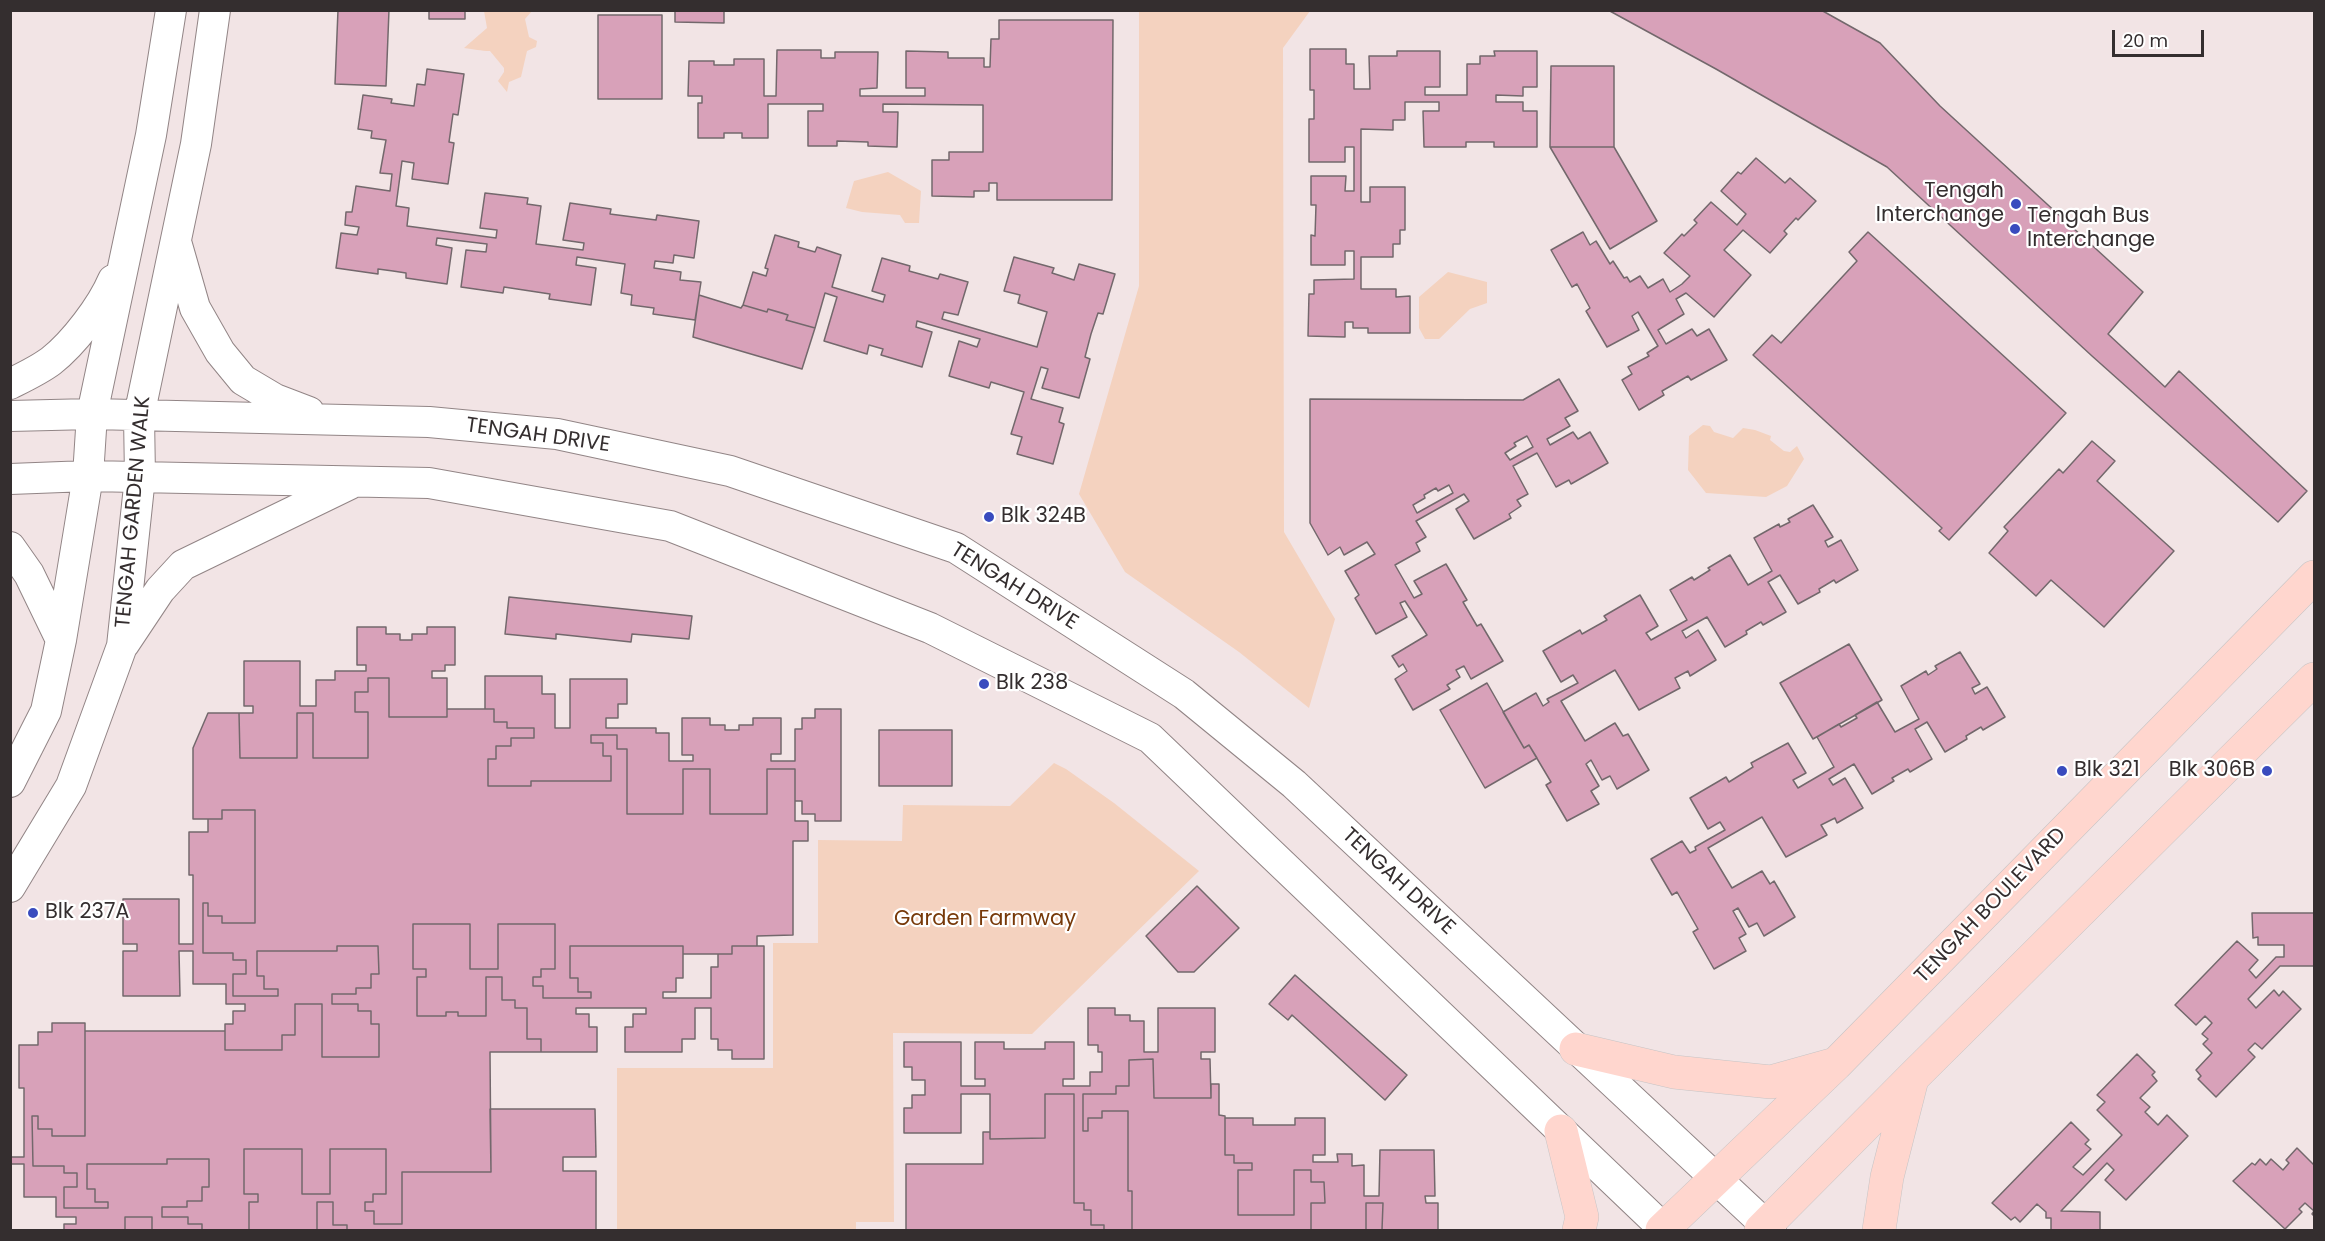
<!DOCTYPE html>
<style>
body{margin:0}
#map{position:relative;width:2325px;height:1241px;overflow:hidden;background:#f2e4e5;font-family:Poppins,sans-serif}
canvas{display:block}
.frame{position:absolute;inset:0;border:12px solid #342e2f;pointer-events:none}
.scale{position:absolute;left:2112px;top:30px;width:92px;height:27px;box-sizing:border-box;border:3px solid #342e2f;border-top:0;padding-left:8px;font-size:18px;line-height:21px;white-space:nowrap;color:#342e2f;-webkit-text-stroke:4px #fff;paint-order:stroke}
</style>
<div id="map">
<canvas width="2325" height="1241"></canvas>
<div class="frame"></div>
<div class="scale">20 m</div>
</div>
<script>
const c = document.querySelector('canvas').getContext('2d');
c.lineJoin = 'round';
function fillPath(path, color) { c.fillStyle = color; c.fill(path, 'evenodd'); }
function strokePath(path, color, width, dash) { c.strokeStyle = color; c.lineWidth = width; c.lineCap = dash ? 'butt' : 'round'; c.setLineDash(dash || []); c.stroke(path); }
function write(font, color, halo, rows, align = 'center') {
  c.font = font + ' Poppins,sans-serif'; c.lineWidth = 4.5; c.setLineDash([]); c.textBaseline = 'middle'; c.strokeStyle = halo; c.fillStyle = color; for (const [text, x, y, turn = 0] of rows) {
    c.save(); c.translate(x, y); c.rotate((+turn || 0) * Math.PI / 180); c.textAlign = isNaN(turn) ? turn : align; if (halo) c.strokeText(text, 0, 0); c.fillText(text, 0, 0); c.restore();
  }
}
const green = new Path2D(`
 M484,11H532L525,19L529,37L537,41L536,47L527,51L521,77L509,82L507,92L498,81L504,72V68L490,51C481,51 474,49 464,48L487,28Z
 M1139,11H1310L1283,48L1284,532L1335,619L1309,708L1239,652L1125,572L1079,494L1139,286Z
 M888,172L921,191L919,223H905L900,215L862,212L846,208L854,181Z
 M1448,272L1487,282V303L1470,309L1439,339H1425L1419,328V297Z
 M1703,425L1710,426L1714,432L1733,438L1743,428L1755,430L1771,436L1770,440L1784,451L1790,452L1797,446L1804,459L1787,486L1766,497L1706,493L1688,470L1689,436Z
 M1054,763L1066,769L1114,803L1199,871L1032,1034L893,1033L894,1222H856V1230H617V1068H773V943H818V840L902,841L903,805L1010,806Z`);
const building = new Path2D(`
 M338,10H389L386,86L335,84Z
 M429,10H465V19H429Z
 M675,10H724V23L675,22Z
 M1608,10H1821L1880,43L1940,106L2143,292L2108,334L2165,387L2179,371L2307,491L2278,522L2092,356L1887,167L1716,69Z
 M598,15H662V99H598Z
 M999,20H1113L1112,200H997V183H989V191H974V197L932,196V160H949V152H983V105L883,104V112H898L897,147L868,146V142L837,141V146H808V111H823V104H768V138H742V133H724V138H698V103H702V96H688L689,61H714V65H734V59H764V96H776L777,50H821V58H835V52H878L877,88L860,89V96H925V88H906V51L948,52V58H984V67H990L991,39H999Z
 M1310,49H1346V64H1354V89H1370L1369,56H1397V51H1440V87H1425V95H1467V64H1480V56H1495L1494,51H1537V87H1523V96L1496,95V102H1523V111H1537V147H1494V142H1466V147H1424L1423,111H1439V102H1405V120H1393V130L1361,129V202H1370V187H1405V230H1400V244H1393V257H1361V289H1396V297L1410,296V333H1368V328H1353V322H1345V337L1308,336L1309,294H1314V280L1354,279V251H1345V265H1311V235L1315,236L1316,205H1311V176H1346L1345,191H1354V147H1345V162H1309V119H1314V90H1310Z
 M1551,66H1614V147H1550Z
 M427,69L464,74L458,115L453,114L449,142L454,143L448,184L412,179L414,163L402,161L396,206L409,208L407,226L496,238L497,230L480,228L485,193L528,198L527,204L541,206L536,244L583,250L584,243L563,240L570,203L611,209L610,214L656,220L657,215L699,221L694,258L674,255L673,263L655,261L654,268L681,272L680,280L701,282L695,320L653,314L654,308L631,305L632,295L621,293L625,264L577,257L576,265L596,268L591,305L549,299L550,294L504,287L503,293L461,287L466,250L486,252L487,244L437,238L436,245L452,248L447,284L406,278V273L393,271L378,269V274L336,268L341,233L357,235L359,227L345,225L346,212H352L356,186L390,191L392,174L380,173L386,140L371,138L372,131L358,129L363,95L392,99L391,103L414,106L417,84L425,85Z
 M1550,147H1614L1657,221L1610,249Z
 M1756,158L1785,183L1790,178L1816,201L1798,220L1796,218L1784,231L1787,234L1770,253L1743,230L1724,250L1751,275L1714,317L1686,293L1676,299L1684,314L1658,330L1666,344L1692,329L1697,336L1709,329L1727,360L1691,380L1688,376L1662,391L1664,395L1639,410L1622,380L1632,374L1628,367L1649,356L1647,353L1658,346L1638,312L1632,316L1639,330L1607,347L1586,311L1590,308L1577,284L1572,287L1551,250L1583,232L1590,245L1596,241L1610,264L1613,261L1624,278L1627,277L1630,282L1640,276L1648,288L1663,279L1670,292L1682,284L1690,276L1664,253L1682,234L1684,236L1697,223L1694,220L1711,202L1737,225L1746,214L1721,191L1738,172L1741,174Z
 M1868,232L2066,413L1949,540L1939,531L1942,528L1753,355L1772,335L1781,343L1857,261L1849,252Z
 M775,235L799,242L798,247L815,252L817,247L841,255L832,287L883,302L885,295L872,291L882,258L910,266L909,271L938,279L940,274L968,282L958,315L944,312L942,319L1037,347L1047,312L1018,303L1020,295L1004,291L1014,257L1054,268L1052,273L1074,280L1079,264L1115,274L1103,314L1098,313L1091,334L1085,357L1090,359L1079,398L1042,388L1048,369L1041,367L1031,399L1063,408L1059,422L1064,424L1053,464L1017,454L1022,437L1011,434L1024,392L991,382L989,388L949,376L959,341L977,347L980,339L917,321L916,327L932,332L922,367L881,355L883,349L869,345L867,354L824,341L837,297L825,293L815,328L786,320L788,315L782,313L768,309L767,312L743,305L753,272L766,276L768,269L765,268Z
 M699,295L741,308L743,305L767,312L768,309L788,315L786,320L815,328L802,369L693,337Z
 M1559,379L1578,411L1565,418L1570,426L1547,439L1550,445L1573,432L1578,439L1590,432L1608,463L1571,484L1569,480L1556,487L1537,453L1513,466L1528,494L1517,500L1521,506L1509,514L1511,518L1474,539L1456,509L1469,501L1464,494L1416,521L1426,537L1416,543L1420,551L1395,565L1414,598L1422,594L1414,581L1446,564L1467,600L1463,602L1477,626L1481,624L1503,661L1471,679L1464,666L1456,670L1460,677L1447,685L1450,689L1413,710L1395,679L1407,671L1403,664L1399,667L1392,656L1427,635L1405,601L1400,603L1407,617L1376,634L1355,598L1359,595L1345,571L1375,554L1367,542L1344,555L1340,547L1328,555L1310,523V399L1523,400ZM1527,436L1533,447L1510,460L1505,453L1516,446L1514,443ZM1449,485L1453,493L1417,513L1413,505L1425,498L1424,495L1436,488L1438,491Z
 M2092,441L2115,461L2097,481L2174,551L2104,627L2051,580L2036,596L1989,553L2008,531L2004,527L2059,469L2063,473Z
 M1813,505L1833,537L1825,541L1828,547L1841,540L1858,570L1836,583L1834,580L1819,589L1820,592L1798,604L1780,575L1768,582L1786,612L1763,625L1761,622L1746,631L1747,634L1725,647L1707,617L1682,631L1686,638L1698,630L1716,660L1690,676L1688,671L1675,678L1680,688L1639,710L1615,670L1561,701L1585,741L1615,723L1623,736L1628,734L1649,770L1617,789L1610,776L1602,780L1591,760L1586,764L1599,786L1591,791L1599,804L1567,821L1546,785L1551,782L1529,745L1524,748L1503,712L1536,693L1543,706L1549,702L1547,699L1578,683L1573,675L1561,682L1543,651L1580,630L1582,634L1607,620L1604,616L1640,595L1658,626L1646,633L1651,640L1687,620L1670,590L1692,577L1694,580L1710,570L1708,568L1730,555L1748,585L1772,571L1754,538L1779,524L1780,527L1790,522L1788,519Z
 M509,597L692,616L689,639L632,634L631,642L556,634V639L505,634Z
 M357,627H386V634H400V640H412V634H427V627H455V665H445V671H432V678H447V717H389V678H368V692H355V712H368V758H313V713H297V758H240L239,713H253V706H244V661H300V706H316V680H335V671H366V665H357Z
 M1849,644L1882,700L1813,739L1780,683Z
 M1960,652L1980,684L1972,688L1975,694L1987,687L2005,717L1983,730L1981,727L1966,736L1967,739L1945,752L1927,722L1915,729L1932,759L1910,772L1908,769L1892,778L1894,781L1872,794L1854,764L1829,779L1833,785L1845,778L1863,808L1837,823L1835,818L1821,825L1827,835L1786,857L1762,817L1708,848L1732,888L1762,871L1770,884L1774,881L1795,917L1764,936L1757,923L1749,927L1738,908L1733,911L1746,934L1739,938L1746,951L1714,969L1693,932L1698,929L1677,892L1672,895L1651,859L1682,841L1690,853L1696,850L1695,847L1725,830L1720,822L1708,829L1690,798L1726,777L1729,782L1753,767L1751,763L1788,743L1806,773L1793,780L1798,788L1834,767L1817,737L1839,724L1841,727L1857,718L1855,715L1877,702L1895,732L1919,719L1901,686L1926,671L1928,675L1937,669L1935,666Z
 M485,676H542V694H555V728H570V679H627V704H618V718H606V728H656V733H669V761H693V755H682V718H710V725H725V730H739V725H753V718H781V754H771V761H795V729H802V718H815V709H841V821H815V814H802V801H795V769H767V814H710V769H683V814H627V749H617V735H591V743H603V756H611V781H531V786H488V759H496V746H511V738H534V728H507V722H494V709H485Z
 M368,678H389V717H447V709H494V722H507V728H534V738H511V746H496V759H488V786H531V781H611V756H603V743H591V735H617V749H627V814H683V769H710V814H767V769H795V821H808V841H793V935L757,936V946H732V954H683V946H570V978H578V992H591V998H543V986H533V977H541V969H555V924H498V969H470V924H413V969H426V977H417V1016H446V1012H458V1016H486V977H502V1000H515V1008H527V1039H541V1052H490L491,1172H402V1224H374V1211H365V1202H373V1194H386V1149H330V1194H302V1149H244V1194H258V1202H249V1230H202V1224H188V1217H162V1207H187V1201H202V1187H209V1159H167V1164H87V1189H95V1202H108V1208H64V1187H77V1173H64V1166H33L32,1116H38V1129H52V1136H85V1031H225V1050H282V1035H295V1004H322V1057H379V1024H371V1011H358V1004H332V994H356V988H371V974H379L378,946H337V951H257V976H264V989H278V996H233V974H246V960H233V953H203V903H208V916H222V923H255V810H222V819H193V748L208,713H239L240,758H297V713H313V758H368V712H355V692H368Z
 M1487,683L1524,748L1529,745L1537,758L1485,788L1440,710Z
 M879,730H952V786H879Z
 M222,810H255V923H222V916H208V903H203V953H233V960H246V974H233V996H278V989H264V976H257V951H337V946H378L379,974H371V988H356V994H332V1004H358V1011H371V1024H379V1057H322V1004H295V1035H282V1050H225V1024H233V1011H245V1004H226V984H193V951H179L180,996H123V951H137V944H123V899H179V944H193V875H189V832H208V819H222Z
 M1197,886L1239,928L1194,972H1178L1146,936Z
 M2252,913H2314V966H2280L2248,999L2256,1008L2274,990L2279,996L2283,991L2301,1009L2262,1049L2255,1043L2248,1050L2255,1057L2216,1097L2198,1079L2201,1076L2196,1070L2212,1053L2203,1044L2208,1039L2202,1034L2212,1023L2205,1016L2196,1025L2175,1005L2237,941L2258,960L2249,970L2256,978L2276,957H2284V945H2258V937L2253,938Z
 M413,924H470V969H498V924H555V969H541V977H533V986H543V998H591V992H578V978H570V946H683V978H676V992H663V998H711V967H718V954H732V946H764V1059H732V1050H718V1039H711V1008H695V1039H682V1052H625V1027H633V1014H646V1008H576V1014H589V1027H597V1052H541V1039H527V1008H515V1000H502V977H486V1016H458V1012H446V1016H417V977H426V969H413Z
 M1295,975L1407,1075L1385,1100L1292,1015L1288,1020L1269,1004Z
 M1088,1008H1115V1015H1130V1021H1144V1052H1158V1008H1215V1052H1201V1059H1210L1211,1098H1154L1153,1059L1129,1060V1086H1116V1094H1083V1131H1088V1118H1102V1111H1128V1191H1132V1230H1104V1225H1091V1210H1084V1203H1074V1094H1045V1138L990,1139V1094H961V1133H904V1108H912V1095H925V1080H912V1067H904V1042H961V1086H985V1079H975V1042H1004V1049H1045V1042H1074V1079H1063V1086H1090V1072H1102V1052H1098V1045H1088Z
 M52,1023H85V1136H52V1129H38V1116H32L33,1166H64V1173H77V1187H64V1208H108V1202H95V1189H87V1164H167V1159H209V1187H202V1201H187V1207H162V1217H188V1224H202V1230H152V1217H125V1230H64V1224H76V1217H56V1197H24V1164H10V1157H24V1088H19V1045H38V1032H52Z
 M2137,1054L2155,1072L2152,1075L2157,1081L2140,1098L2150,1107L2145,1112L2158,1125L2167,1115L2188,1136L2126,1200L2105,1180L2114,1170L2107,1163L2061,1211L2100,1212V1230H2051V1218H2046V1212L2037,1204L2020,1222L2015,1217L2011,1220L1992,1203L2071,1122L2089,1140L2085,1144L2091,1149L2073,1167L2083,1175L2122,1135L2097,1110L2105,1102L2097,1095Z
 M1153,1059L1154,1098H1211V1084H1219V1115L1225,1116V1155H1234V1163H1252V1170H1238V1215H1294V1170H1311V1182H1324L1325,1203H1311V1230H1132V1191H1128V1111H1102V1118H1088V1131H1083V1094H1116V1086H1129V1060Z
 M1045,1094H1074V1203H1084V1210H1091V1225H1104V1230H906V1164H983V1132H990V1139L1045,1138Z
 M490,1109H595L596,1157H563V1171H596V1230H347V1225H333V1202H317V1230H249V1202H258V1194H244V1149H302V1194H330V1149H386V1194H373V1202H365V1211H374V1224H402V1172H491Z
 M1225,1118H1253V1125H1295V1118H1325V1155H1313V1162H1338L1337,1154H1352V1166L1364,1165V1196H1379L1380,1150H1434L1435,1196H1425L1426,1203H1438V1230H1382L1383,1203H1366V1230H1311V1203H1325L1324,1182H1311V1170H1294V1215H1238V1170H1252V1163H1234V1155H1225Z
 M2297,1148L2314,1165V1216L2312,1214L2314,1211L2305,1203L2299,1209L2302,1212L2285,1229L2233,1181L2252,1163L2255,1165L2260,1159L2266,1165L2271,1159L2283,1170L2289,1163L2286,1160Z
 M317,1202H333V1225H347V1230H317Z
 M1366,1203H1383L1382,1230H1366Z
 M125,1217H152V1230H125Z`);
const minor = new Path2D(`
 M177,245L195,308L220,352L243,380L275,399L309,412
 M10,384C24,377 39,370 51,361C74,343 102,306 113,280
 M10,416L92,414L429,422L557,434L730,471L956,548L1184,694L1294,784L1771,1230
 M10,479L88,476L429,483L670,526L930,628L1150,738L1665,1230
 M10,547L29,574L61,640
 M124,644L160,590L183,565L350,484
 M10,782L46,711L61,640L88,476L92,414L151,135L171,10
 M10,887L71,786L122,646L140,477L139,416L196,144L215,10`);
const major = new Path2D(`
 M1576,1049L1674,1072L1771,1082L1832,1065
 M1561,1131L1582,1217L1579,1230
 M1662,1230L1836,1064L2314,577
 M1761,1230L1913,1077L2314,679
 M1879,1230L1887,1177L1912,1079`);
const markers = [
 [2016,204,6,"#394bbe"],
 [2015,229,6,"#394bbe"],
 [989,517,6,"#394bbe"],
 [984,684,6,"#394bbe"],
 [2062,771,6,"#394bbe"],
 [2267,771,6,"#394bbe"],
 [33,913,6,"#394bbe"]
];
const poiNames = [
 ["Tengah",2004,192,"right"],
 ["Interchange",2004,216,"right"],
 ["Tengah Bus",2027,217],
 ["Interchange",2027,241],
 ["Blk 324B",1001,517],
 ["Blk 238",996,684],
 ["Blk 321",2074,771],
 ["Blk 306B",2255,771,"right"],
 ["Blk 237A",45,913]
];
const streetNames = [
 ["TENGAH DRIVE",538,436,8],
 ["TENGAH GARDEN WALK",134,512,-85],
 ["TENGAH DRIVE",1014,587,32],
 ["TENGAH DRIVE",1398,882,43],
 ["TENGAH BOULEVARD",1991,906,-46]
];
const parkNames = [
 ["Garden Farmway",985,920]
];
fillPath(green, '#f4d2bf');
fillPath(building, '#d8a1b9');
strokePath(building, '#73686c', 1.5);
strokePath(minor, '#928586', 32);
strokePath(major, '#c6c4c5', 34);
strokePath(minor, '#fff', 30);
strokePath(major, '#ffd6ce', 33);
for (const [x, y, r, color] of markers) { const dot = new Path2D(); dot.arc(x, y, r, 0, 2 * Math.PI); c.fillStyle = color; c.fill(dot); strokePath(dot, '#fff', 2); }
write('21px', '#342e2f', '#fff', poiNames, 'left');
write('21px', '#342e2f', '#fff', streetNames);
write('21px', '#773909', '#fff', parkNames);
</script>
